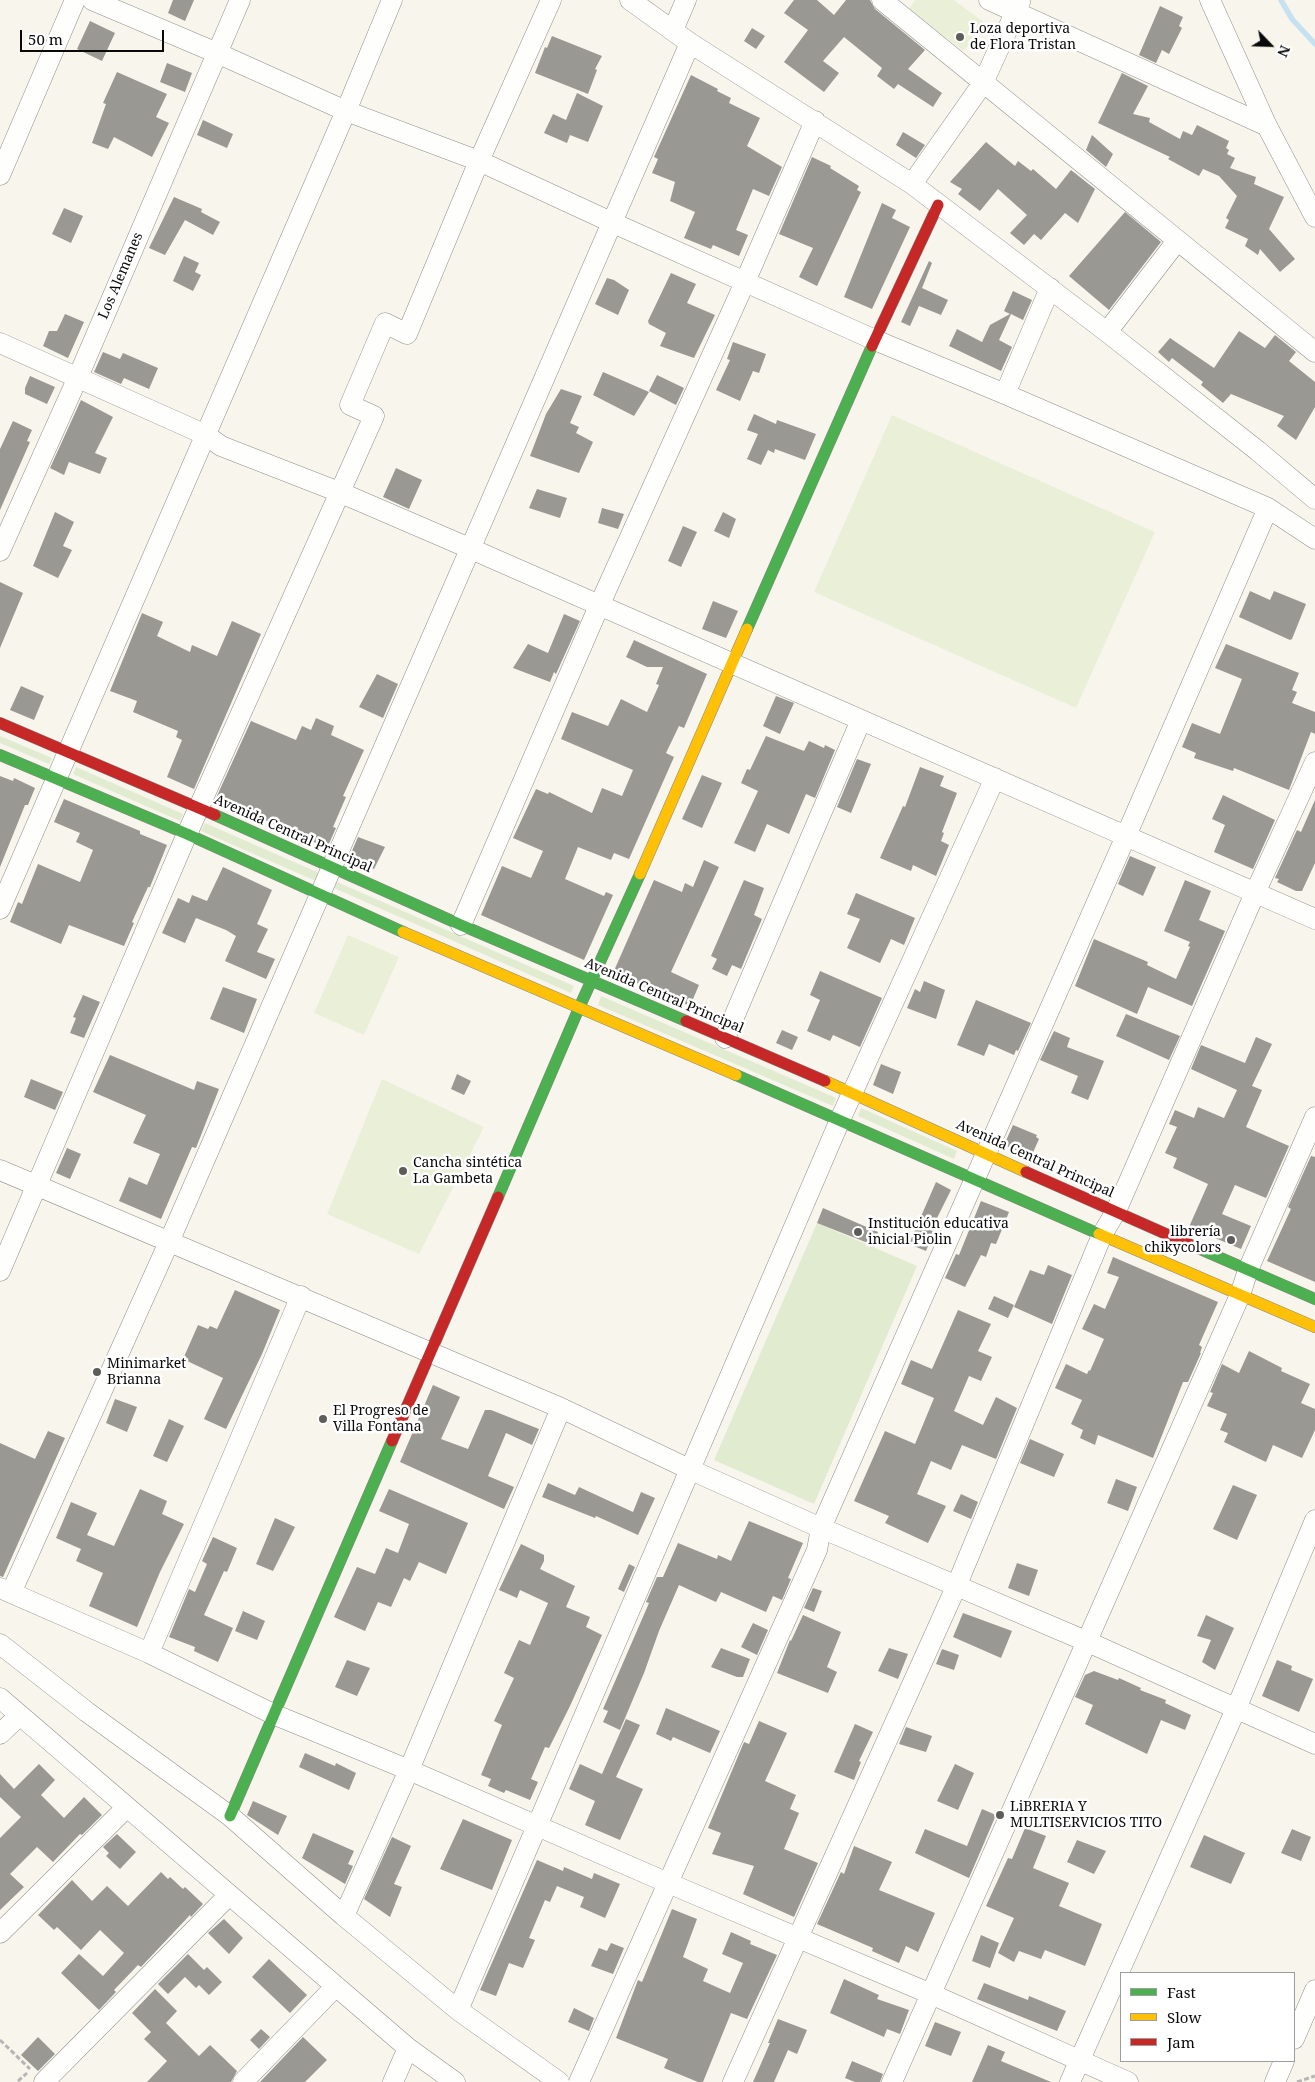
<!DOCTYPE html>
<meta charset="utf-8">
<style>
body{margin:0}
#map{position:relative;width:1315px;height:2082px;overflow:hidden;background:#f8f5ed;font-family:"Noto Serif",serif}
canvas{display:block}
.legend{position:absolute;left:1120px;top:1972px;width:175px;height:90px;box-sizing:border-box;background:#fff;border:1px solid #9d9d9d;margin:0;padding:6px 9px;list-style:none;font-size:15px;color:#090909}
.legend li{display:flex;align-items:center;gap:10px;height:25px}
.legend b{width:25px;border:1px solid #9d9d9d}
.north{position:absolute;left:1245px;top:20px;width:50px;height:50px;-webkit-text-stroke:4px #fff;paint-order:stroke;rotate:114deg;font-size:14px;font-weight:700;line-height:20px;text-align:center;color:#090909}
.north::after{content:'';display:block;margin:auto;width:18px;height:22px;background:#090909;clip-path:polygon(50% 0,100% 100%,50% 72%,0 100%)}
.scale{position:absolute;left:20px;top:30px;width:144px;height:22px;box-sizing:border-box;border:2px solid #090909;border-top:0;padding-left:6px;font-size:15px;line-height:18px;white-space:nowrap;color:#090909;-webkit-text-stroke:4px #fff;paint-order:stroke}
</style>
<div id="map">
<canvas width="1315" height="2082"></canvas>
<ul class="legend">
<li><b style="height:6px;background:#4caf50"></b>Fast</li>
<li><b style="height:6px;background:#ffc107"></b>Slow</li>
<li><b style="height:6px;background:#c62828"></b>Jam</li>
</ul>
<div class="north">N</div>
<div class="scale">50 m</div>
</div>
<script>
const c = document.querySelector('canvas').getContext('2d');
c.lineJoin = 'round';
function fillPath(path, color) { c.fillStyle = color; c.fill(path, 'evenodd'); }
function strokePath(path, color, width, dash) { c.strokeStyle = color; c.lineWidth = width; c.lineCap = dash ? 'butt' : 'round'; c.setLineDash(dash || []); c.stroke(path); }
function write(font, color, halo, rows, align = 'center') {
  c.font = font + ' "Noto Serif",serif'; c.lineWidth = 5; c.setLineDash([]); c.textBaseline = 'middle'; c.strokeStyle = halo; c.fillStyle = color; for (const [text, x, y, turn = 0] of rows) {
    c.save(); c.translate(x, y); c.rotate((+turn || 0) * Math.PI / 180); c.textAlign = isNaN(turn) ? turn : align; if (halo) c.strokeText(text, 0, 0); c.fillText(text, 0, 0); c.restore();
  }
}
const green = new Path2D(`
 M0,736L52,758L49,764L0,743Z
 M76,767L183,814L180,821L73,774Z
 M205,823L319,873L316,881L201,831Z
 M337,882L574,986L571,993L334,888Z
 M601,996L836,1098L833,1106L598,1005Z
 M861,1108L957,1151L954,1159L858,1116Z
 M817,1223L917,1266L814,1504L714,1460Z`);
const pitch = new Path2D(`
 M915,0H954L985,23L964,51L908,10Z
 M892,415L1155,532L1076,708L814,592Z
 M348,935L399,957L364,1035L314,1013Z
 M382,1079L484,1127L419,1254L327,1214Z`);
const stream = new Path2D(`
 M1281,0L1292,19L1315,44`);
const building = new Path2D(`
 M173,0H194L185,21L168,13Z
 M794,0H817L834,15L846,0H870L875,9L925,50L908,69L942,93L933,107L898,84L894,89L877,76L882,68L844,37L823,61L839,73L824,92L784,62L808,30L784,13Z
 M1160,6L1183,17L1179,26L1182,28L1169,54L1162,50L1156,63L1139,55Z
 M90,21L115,33L102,61L77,49Z
 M752,28L765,36L756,49L744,41Z
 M552,36L602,56L595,69L597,70L588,94L535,73L545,47L547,48Z
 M167,63L192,73L185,92L160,82Z
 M117,72L167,94L156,117L169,123L152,157L114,137L108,149L92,143L106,104L103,103Z
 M1122,73L1148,86L1133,114L1150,118L1149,122L1180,139L1183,131L1192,135L1197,125L1229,141L1226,148L1229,150L1227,154L1235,158L1230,168L1256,177L1254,184L1284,197L1269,229L1295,259L1280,272L1260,249L1258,255L1245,246L1248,239L1225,228L1229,220L1226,218L1237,196L1219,176L1203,169L1199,176L1168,159L1170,157L1098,123Z
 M691,75L718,89L717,91L731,98L729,103L760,118L747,146L782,167L769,196L753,189L736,230L748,235L739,256L713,245L711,249L684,238L695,212L670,201L675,182L652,173L658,159L654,157Z
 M577,93L603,106L588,142L570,135L567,143L544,133L553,114L566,120Z
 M203,120L233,134L227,148L197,135Z
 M903,132L925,145L916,158L896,145Z
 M1092,135L1113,154L1106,167L1086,150Z
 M986,142L1015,166L1018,161L1031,171L1033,169L1056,189L1071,170L1095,189L1078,223L1065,213L1041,240L1034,234L1024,245L1010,233L1027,215L998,189L980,211L958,194L962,189L950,182Z
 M812,157L831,166L830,168L859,186L857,190L861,192L817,286L799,277L813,248L779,234Z
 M174,197L202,209L201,212L220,222L213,235L185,220L165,255L149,248Z
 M882,203L896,210L892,218L910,227L872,309L844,297Z
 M64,208L83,216L71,243L52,234Z
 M1125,212L1161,242L1109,310L1069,276Z
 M184,256L199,263L195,272L201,275L193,291L173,281Z
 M929,261L932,263L922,288L948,300L941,315L919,306L910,326L901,322Z
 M671,273L696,284L687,303L715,315L694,358L660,346L666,333L649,324L648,321Z
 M607,278L614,280L629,290L618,315L595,304Z
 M1013,291L1032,300L1023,320L1011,314L999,340L1012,347L1001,371L949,346L957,329L982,342L990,325L1010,314L1004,311Z
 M65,314L84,322L68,358L43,346L49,331H57Z
 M1239,331L1265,348L1275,335L1296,352L1289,361L1315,382V407L1296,440L1277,426L1284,416L1231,394L1223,403L1201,385L1203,382L1172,358L1169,362L1158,352L1170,338L1214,368Z
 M733,342L766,354L759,373L753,371L740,401L716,390L730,360L727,359Z
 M103,352L120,359L123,353L158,368L149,389L124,378L121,384L94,372Z
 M603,372L649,392L634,416L593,395Z
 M657,375L684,388L676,405L649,391Z
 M30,376L55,387L47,404L25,394V388Z
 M561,389L582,396L570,423L579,427L576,433L593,442L579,473L530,456L546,414Z
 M81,400L113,417L95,453L107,458L100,474L69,462L64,475L50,468Z
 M754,414L776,424L777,420L816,434L805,460L775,449L774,453L768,450L761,465L747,459L758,434L747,430Z
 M13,421L32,430L27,441L30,442L0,510V449Z
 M396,468L422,480L409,509L383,497Z
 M537,489L567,498L560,518L529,508Z
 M602,508L624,514L618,529L598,523Z
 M55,512L74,522L63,546L72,550L58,578L33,566Z
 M723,512L736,519L729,538L714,531Z
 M683,526L697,532L681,567L668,561Z
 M0,582L23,593L0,648Z
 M1250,591L1270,600L1274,591L1306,604L1292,639L1290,640L1239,617Z
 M713,601L738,611L726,638L702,629Z
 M142,613L163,622L157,636L190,652L192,645L217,656L232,621L261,634L194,789L167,777L182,740L176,737L178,731L133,712L137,701L110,691Z
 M564,614L580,621L556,674L554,672L550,682L513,668L528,644L548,653Z
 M634,640L707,674L684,728L679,726L666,753L674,757L629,859L614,853L611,860L578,847L565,879L604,896L606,892L613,895L584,960L481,915L502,866L531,878L543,851L513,838L536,789L548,794L549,792L592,813L602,788L622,796L633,770L561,739L572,712L608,726L621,699L647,712L659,685L656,684L663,667H647L626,657Z
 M1226,644L1299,673L1292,690L1297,692L1292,703L1315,712V734L1311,732L1289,790L1234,768L1233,771L1194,758L1196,753L1182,747L1192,723L1220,734L1242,679L1215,668Z
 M377,674L398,684L383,718L359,707Z
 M21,686L44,696L34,720L10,710Z
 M776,696L794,703L780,734L763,726Z
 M316,718L334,726L331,735L364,750L343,796L346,797L333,827L336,828L327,848L216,798L251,721L296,740L302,726L311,730Z
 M766,736L804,751L809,741L824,748L825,745L835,750L815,798L806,794L789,834L767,824L755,852L734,843L758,791L741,783L747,769L750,770Z
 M857,759L871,764L851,813L837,807Z
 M920,767L944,776L940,786L957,793L942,832L944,833L941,841L949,845L936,876L913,865L911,871L880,858L903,806L905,807Z
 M702,775L722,783L702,828L682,819Z
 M0,776L13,781L14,778L35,788L28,805H25L0,867Z
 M1223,795L1275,820L1253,869L1214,852L1225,825L1212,819Z
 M64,799L140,831V834L167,845L150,887H148L132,922L134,923L124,946L69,925L61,944L10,922L18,902L22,904L38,864L80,882L93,850L76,842L80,833L54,822Z
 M1315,800V863L1302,891H1296L1277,882L1279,879L1275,878L1297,830L1301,832Z
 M358,837L385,847L374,869L349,858Z
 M1130,856L1156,867L1143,896L1118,884Z
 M704,860L719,867L671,972L699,985L690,1006L613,973L654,880L682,892L685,883L693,887Z
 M223,867L272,890L257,924L268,929L257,952L275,959L266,979L225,961L236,936L226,930L196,918L185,943L162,933L178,898L189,903L192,895L207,901Z
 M744,880L764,888L754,915L762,919L741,969L732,965L727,976L712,969L717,959L711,956Z
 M1185,880L1211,891L1199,920L1225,931L1192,1006L1148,987L1137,1014L1075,986L1094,939L1148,962L1147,965L1176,979L1190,947L1188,946L1190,942L1164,931Z
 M856,893L915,918L904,945L891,939L880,963L847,948L860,919L847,914Z
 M820,971L882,998L860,1047L833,1035L830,1041L807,1031L820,1000L810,995Z
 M924,981L945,990L936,1019L907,1008L915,989L920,992Z
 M223,987L257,999L244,1033L210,1019Z
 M83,995L100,1002L84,1038L70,1033L76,1018L73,1017Z
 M976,1000L1031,1023L1018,1051L1016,1050L1014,1055L989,1044L984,1056L957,1045Z
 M1126,1014L1180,1036L1169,1060L1116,1036Z
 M782,1030L798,1037L792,1050L776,1043Z
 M1054,1031L1070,1038L1067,1047L1104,1061L1088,1100L1071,1093L1078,1076L1040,1060Z
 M1256,1037L1272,1044L1252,1086L1262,1090L1246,1127L1289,1146L1266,1198L1235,1185L1222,1214L1251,1226L1241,1249L1189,1227L1208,1184L1173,1168L1177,1158L1165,1153L1177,1127L1169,1124L1175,1110L1194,1118L1198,1107L1224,1118L1237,1090L1191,1069L1201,1045L1245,1063Z
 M110,1055L194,1090L197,1081L219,1089L196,1148L192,1147L161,1219L119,1201L129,1177L147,1185L160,1154L133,1143L146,1115L93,1092Z
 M881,1064L901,1072L893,1094L873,1085Z
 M457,1074L471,1081L464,1095L451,1089Z
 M31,1079L63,1092L55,1110L24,1097Z
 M1013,1125L1037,1135L1036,1137L1039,1139L1031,1157L1004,1145Z
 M67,1148L81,1154L70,1179L56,1173Z
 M1311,1156L1315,1157V1282L1267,1261L1291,1209L1288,1207Z
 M936,1182L951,1190L931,1230L934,1231L926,1251L909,1244Z
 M981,1201L1009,1212L996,1244L991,1243L986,1257L981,1255L965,1287L945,1278L956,1254L959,1255Z
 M823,1208L878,1232L873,1245L817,1223Z
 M1113,1257L1218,1302L1199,1345L1202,1347L1200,1353H1201L1188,1382H1183L1153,1458L1098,1435L1095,1445L1080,1438L1083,1430L1071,1424L1082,1400L1055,1388L1066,1364L1087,1374L1089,1370L1090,1371L1104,1339L1082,1329L1094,1304L1105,1309L1119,1277L1107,1273Z
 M1048,1265L1072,1275L1052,1324L1014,1307L1030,1270L1044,1275Z
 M235,1290L280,1310L262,1354L226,1429L204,1419L223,1378L183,1359L198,1325L208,1329L210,1326L217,1329Z
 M994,1296L1014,1305L1008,1318L988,1309Z
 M958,1310L991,1324L978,1351L992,1357L981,1381L969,1376L954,1411L983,1425L996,1397L1017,1408L996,1459L962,1445L951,1470L931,1461L917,1494L946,1506L928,1543L885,1523L889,1516L854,1501L885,1431L915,1444L934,1398L901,1384L911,1360L932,1369Z
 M1249,1351L1282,1368L1281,1371L1310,1384L1301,1403L1315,1409V1430L1302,1458L1273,1445L1266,1462L1224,1442L1228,1433L1220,1430L1227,1414L1207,1406L1213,1393L1210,1392L1222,1364L1239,1373Z
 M433,1385L460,1397L441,1439L468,1449L485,1410H491L539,1429L532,1445L506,1433L488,1476L514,1487L504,1509L400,1462Z
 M115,1399L137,1407L127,1432L106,1423Z
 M169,1419L184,1426L167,1462L153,1456Z
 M48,1431L65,1438L3,1577L0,1576V1443L35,1459Z
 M1030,1439L1064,1454L1054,1477L1020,1463Z
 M1116,1479L1137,1487L1128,1511L1107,1503Z
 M548,1483L575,1495L579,1487L633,1512L641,1492L655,1498L638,1535L596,1516L595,1518L542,1497Z
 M1233,1485L1257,1495L1237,1540L1213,1529Z
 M140,1489L167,1501L162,1514L184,1524L160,1572L137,1627L89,1606L103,1573L76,1561L81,1549L56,1538L71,1502L97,1513L87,1535L114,1546Z
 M389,1489L468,1523L446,1574L419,1562L410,1581L404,1578L391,1607L378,1602L365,1631L334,1617L357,1567L375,1574L386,1548L398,1553L409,1524L379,1511Z
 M961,1494L978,1502L971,1519L953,1511Z
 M275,1518L295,1527L273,1571L256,1564Z
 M749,1521L803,1543L788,1578L791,1579L782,1600L773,1596L766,1612L721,1592L716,1602L679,1585L659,1631L644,1673L620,1730L603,1722L608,1711L603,1709L649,1603L646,1602L657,1577H663L678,1543L717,1559L718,1555L731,1561Z
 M213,1537L237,1548L227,1572L224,1571L204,1615L233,1628L218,1662L194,1651L195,1647L169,1637L189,1589L195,1592L207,1564L202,1561Z
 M521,1544L544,1555V1561L540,1569L575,1586L566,1607L590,1617L586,1627L602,1635L570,1706L549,1748L545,1747L531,1779L538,1782L530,1800L506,1790L504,1793L488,1786L491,1779L481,1775L502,1725L494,1721L514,1678L504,1673L519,1640L530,1645L548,1603L520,1590L517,1598L499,1590Z
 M1017,1563L1038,1570L1029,1596L1008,1588Z
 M629,1564L635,1567L624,1592L618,1589Z
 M813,1588L822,1591L814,1612L804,1608Z
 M243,1611L265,1621L257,1640L235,1631Z
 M963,1613L1012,1631L1001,1658L953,1637Z
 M803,1615L841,1632L827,1667L837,1672L828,1693L777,1673L790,1640L791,1641Z
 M1206,1615L1234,1628L1215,1670L1202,1662L1211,1640L1197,1636Z
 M753,1623L768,1630L757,1655L741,1647Z
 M721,1648L750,1659L743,1677H737L711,1667Z
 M889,1648L908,1654L898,1679L878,1671Z
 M942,1649L959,1655L954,1670L936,1664Z
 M347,1660L370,1668L357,1696L335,1687Z
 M1277,1660L1292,1666L1291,1670L1313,1679L1299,1712L1262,1696Z
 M1094,1671L1118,1680L1119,1678L1141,1688L1140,1690L1166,1700L1165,1703L1191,1715L1185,1730L1161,1720L1147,1754L1085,1724L1093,1705L1075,1697L1085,1675Z
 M666,1708L720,1731L710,1753L673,1737L671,1741L656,1734Z
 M626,1719L640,1725L616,1777L643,1789L620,1840L585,1825L595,1801L569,1789L580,1764L602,1774Z
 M759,1721L787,1733L765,1781L796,1795L790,1809L799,1813L784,1849L818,1863L794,1917L743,1894L754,1866L712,1854L721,1833L708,1828L744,1742L749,1744Z
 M855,1724L873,1732L859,1761L861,1762L854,1780L834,1772Z
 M906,1727L932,1736L926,1752L899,1744Z
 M305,1753L335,1766L336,1763L356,1773L349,1790L299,1767Z
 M39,1764L55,1780L41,1795L64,1818L84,1797L102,1815L82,1835L80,1834L53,1862L37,1847L10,1874L24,1887L0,1910V1838L21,1817L0,1797V1774L14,1789Z
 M955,1764L974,1773L958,1810L937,1801Z
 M253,1801L287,1816L278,1835L247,1815Z
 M982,1809L996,1815L969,1878L915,1853L925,1829L967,1846Z
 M463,1819L512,1840L492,1890L440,1869Z
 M1025,1828L1046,1836L1033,1868L1069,1883L1059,1906L1102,1924L1085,1966L1045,1950L1041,1959L1019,1951L1014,1962L998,1953L1014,1918L986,1906L1008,1858L1012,1859Z
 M1292,1829L1311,1837L1301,1861L1281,1853Z
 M313,1833L354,1851L348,1864L353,1866L345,1884L302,1858Z
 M117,1834L136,1852L120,1869L106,1856L109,1853L103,1847Z
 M1204,1835L1245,1853L1231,1884L1190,1867Z
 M392,1837L411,1846L394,1884L402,1887L390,1917L364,1899Z
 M1077,1840L1106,1851L1094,1874L1067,1862Z
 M854,1846L892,1862L879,1890L935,1913L918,1952L906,1946L899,1963L872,1951L873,1948L817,1924L841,1872L844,1874Z
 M537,1860L563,1871L564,1867L592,1879L594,1873L620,1884L605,1918L580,1907L584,1897L557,1886L550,1902L545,1900L529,1938L535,1940L523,1968L509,1963L496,1996L480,1990Z
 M161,1872L168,1879L170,1877L183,1889L185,1887L203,1904L191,1917L190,1915L141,1967L138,1965L114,1990L116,1992L99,2010L61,1973L79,1954L103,1976L124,1953L100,1930L81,1950L57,1927L54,1930L38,1915L72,1880L92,1901L107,1886L128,1906Z
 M672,1909L697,1919L683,1957L708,1969L703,1981L730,1993L743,1963L722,1954L731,1932L751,1941L750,1944L777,1955L747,2019L731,2013L703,2082H698L664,2068L668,2059L616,2038L638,1980L642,1982Z
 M224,1919L243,1938L229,1954L208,1933Z
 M981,1935L999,1943L990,1968L972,1961Z
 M611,1943L624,1948L613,1974L591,1966L599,1948L607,1951Z
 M188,1954L204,1970L207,1967L222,1982L209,1995L199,1985L196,1988L185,1977L168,1994L158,1984Z
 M269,1959L307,1995L290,2013L252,1977Z
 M844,1979L879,1995L877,1999L909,2010L900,2034L887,2029L884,2037L830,2013Z
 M984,1983L1028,2000L1029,1996L1066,2011L1057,2031L977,1999Z
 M155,1989L177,2011L166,2023L199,2056L210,2045L237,2071L231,2082H147L167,2061L144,2039L151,2032L132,2013Z
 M574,2008L594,2018L589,2031L568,2022Z
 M778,2019L807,2030L797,2054L788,2050L774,2082H753L770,2043H768Z
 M935,2022L961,2032L951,2056L925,2046Z
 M261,2029L270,2037L259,2049L250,2040Z
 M38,2037L55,2054L38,2071L21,2055Z
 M303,2037L327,2060L305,2082H260Z
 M988,2045L1005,2052L1001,2061L1051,2082H972Z
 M852,2061L883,2074L880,2082H855L845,2078Z`);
const path = new Path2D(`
 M0,2040L30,2069
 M18,2081L27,2073
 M1297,2082L1315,2076`);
const street = new Path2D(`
 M92,0L217,53L346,111L479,161L611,222L875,340L1005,394L1268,508L1315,539
 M630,0L690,43L912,184L1107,332L1258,451L1315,499
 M882,0L1315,352
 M989,0L1267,126
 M1210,0L1267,126L1315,217
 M673,30L686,0
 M0,175L75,0
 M912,184L983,83L1020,2
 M1107,332L1177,241
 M0,343L206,435L221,446L339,492L469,548L1315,919
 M1005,394L1050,288
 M0,551L78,377L240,0
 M0,909L346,111L392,0
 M461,925L599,606L745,282L815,121
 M725,1038L861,720
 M0,1170L561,1408L691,1470L821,1528L1088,1642L1315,1744
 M0,1271L187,834L374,416L350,405L385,323L407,334L479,161L551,0
 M0,1588L149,1653L273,1714L409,1770L668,1883L931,1994L1128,2082
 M11,1593L169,1242L690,43
 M0,1644L87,1712L230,1816L344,1916L458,2010L559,2082
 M149,1653L301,1296
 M0,1698L408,2048L455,2082
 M0,1734L19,1716
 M344,1916L409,1770L561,1408
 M0,1933L127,1807
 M458,2010L840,1120L995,778
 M1294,2039L1315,1990
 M44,2082L229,1895
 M243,2082L336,1986
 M393,2082L408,2048
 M579,2082L817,1550L821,1528L1126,836L1268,508
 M733,2082L956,1587L1102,1235L1116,1211L1255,893L1315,762
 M892,2082L1240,1295L1248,1270L1315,1117
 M1070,2082L1236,1709L1315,1520
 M1275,2082L1284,2061`);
const fast = new Path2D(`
 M747,629L872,346
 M0,755L187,834L403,932
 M215,815L461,925L686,1021
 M736,1075L1099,1234
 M498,1197L579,1008L640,874
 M1200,1249L1315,1299
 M230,1816L392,1441`);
const slow = new Path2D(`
 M640,874L747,629
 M403,932L736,1075
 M825,1081L1026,1172
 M1099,1234L1315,1327`);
const jam = new Path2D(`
 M872,346L938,205
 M0,723L215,815
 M686,1021L825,1081
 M1026,1172L1200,1249
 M392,1441L498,1197`);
const markers = [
 [960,37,5,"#5d5c59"],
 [403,1171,5,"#5d5c59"],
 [858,1232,5,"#5d5c59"],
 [1231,1240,5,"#5d5c59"],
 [97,1372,5,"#5d5c59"],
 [323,1419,5,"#5d5c59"],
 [1000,1815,5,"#5d5c59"]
];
const poiNames = [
 ["Loza deportiva",970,29],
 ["de Flora Tristan",970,45],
 ["Cancha sintética",413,1163],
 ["La Gambeta",413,1179],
 ["Institución educativa",868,1224],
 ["inicial Piolin",868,1240],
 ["librería",1221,1232,"right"],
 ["chikycolors",1221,1248,"right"],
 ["Minimarket",107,1364],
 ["Brianna",107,1380],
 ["El Progreso de",333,1411],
 ["Villa Fontana",333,1427],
 ["LiBRERIA Y",1010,1807],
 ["MULTISERVICIOS TITO",1010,1823]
];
const streetNames = [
 ["Los Alemanes",121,276,-67],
 ["Avenida Central Principal",293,834,24],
 ["Avenida Central Principal",664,996,23],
 ["Avenida Central Principal",1035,1159,24]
];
fillPath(green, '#e1ebcf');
fillPath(pitch, '#eaf0d8');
strokePath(stream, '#c6e1ef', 5.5);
fillPath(building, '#9a9893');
strokePath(street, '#918f8c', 21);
strokePath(fast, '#878682', 12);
strokePath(slow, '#878682', 12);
strokePath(jam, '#878682', 12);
strokePath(path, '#b6b5b4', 3, [5, 2.5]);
strokePath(street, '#fefefc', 20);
strokePath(fast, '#4caf50', 11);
strokePath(slow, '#ffc107', 11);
strokePath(jam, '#c62828', 11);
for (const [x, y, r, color] of markers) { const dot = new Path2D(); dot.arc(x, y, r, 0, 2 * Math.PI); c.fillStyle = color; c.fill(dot); strokePath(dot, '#fff', 2); }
write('14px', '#090909', '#fff', poiNames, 'left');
write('14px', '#090909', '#fff', streetNames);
</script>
